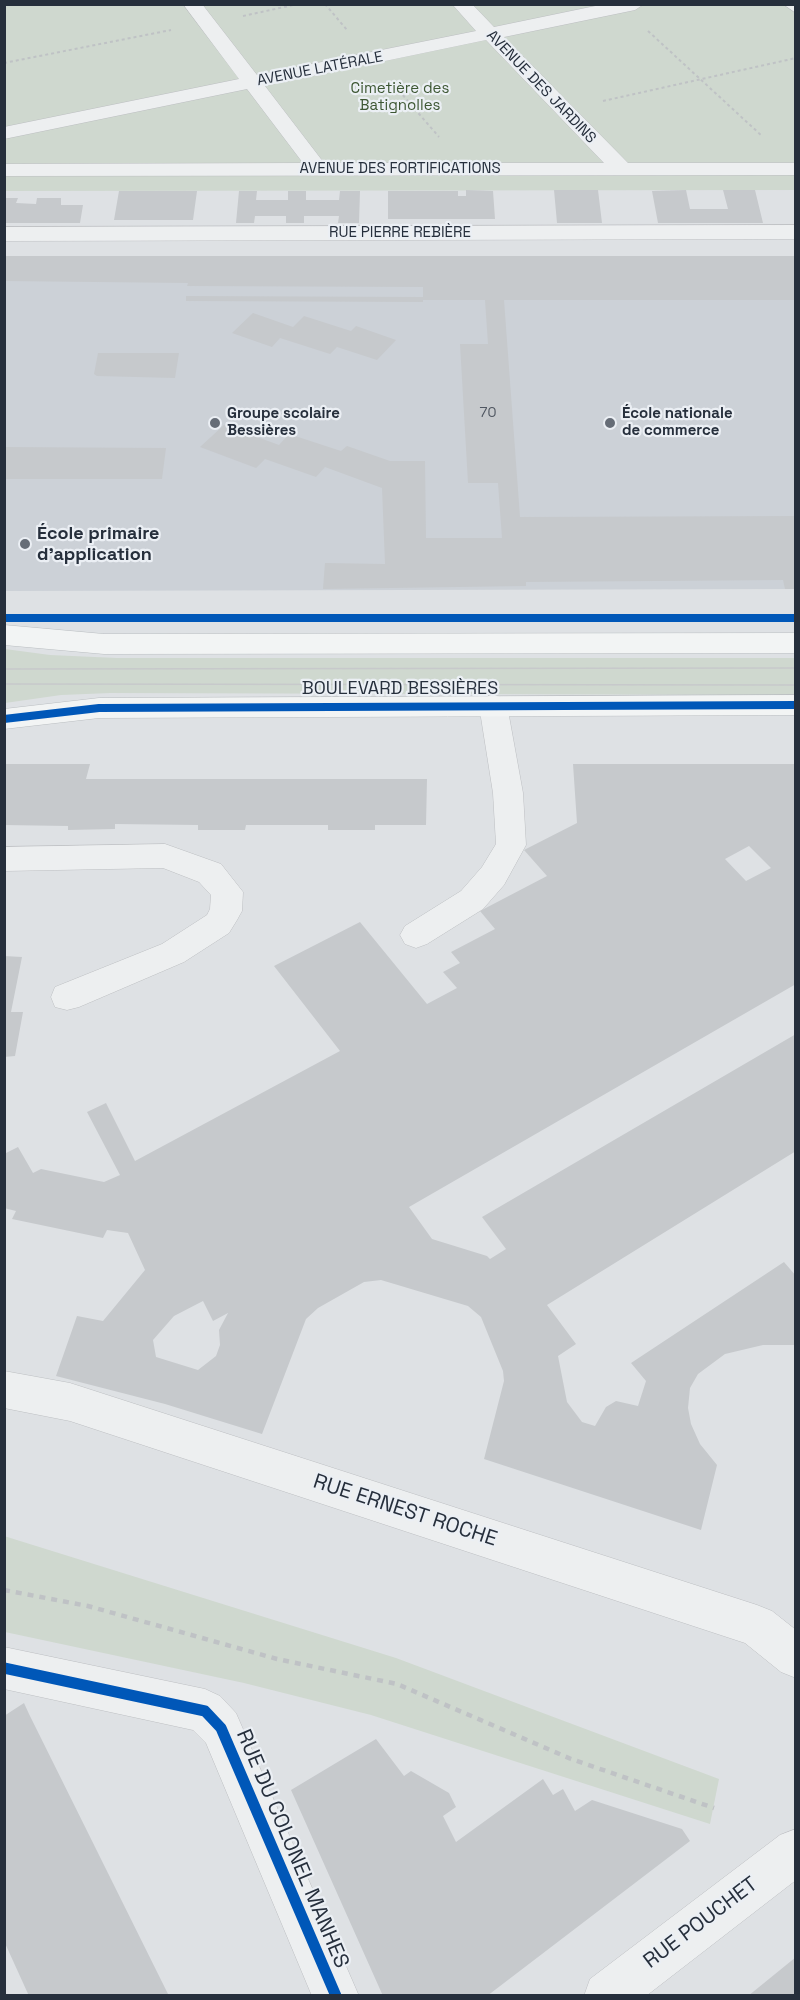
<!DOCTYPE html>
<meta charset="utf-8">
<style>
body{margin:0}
#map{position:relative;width:800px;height:2000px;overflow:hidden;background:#dee1e4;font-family:"Space Grotesk",sans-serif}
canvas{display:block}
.frame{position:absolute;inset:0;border:6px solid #262f3c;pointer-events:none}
</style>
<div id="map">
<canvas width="800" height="2000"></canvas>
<div class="frame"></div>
</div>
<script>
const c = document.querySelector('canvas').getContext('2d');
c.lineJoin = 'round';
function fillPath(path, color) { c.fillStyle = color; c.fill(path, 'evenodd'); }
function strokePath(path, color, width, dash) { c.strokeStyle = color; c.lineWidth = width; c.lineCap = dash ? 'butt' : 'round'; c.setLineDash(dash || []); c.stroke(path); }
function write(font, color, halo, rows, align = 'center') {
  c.font = font + ' "Space Grotesk",sans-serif'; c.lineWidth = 4.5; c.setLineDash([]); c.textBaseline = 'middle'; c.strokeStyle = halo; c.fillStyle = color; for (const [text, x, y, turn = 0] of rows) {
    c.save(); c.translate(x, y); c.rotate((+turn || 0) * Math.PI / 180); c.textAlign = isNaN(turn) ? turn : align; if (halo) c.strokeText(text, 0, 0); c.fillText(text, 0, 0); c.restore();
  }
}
const built = new Path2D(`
 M4,256H795V589L5,591Z`);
const green = new Path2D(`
 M4,5H795V190L5,191Z
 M5,649L50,655L117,658H795V695L110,693L61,695L5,703Z
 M4,1536L396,1658L719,1779L710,1824L371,1715L244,1683L5,1632Z`);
const building = new Path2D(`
 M466,190L493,191L495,219H388V191H458V196H466Z
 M554,190H598L602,223H557Z
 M686,190L690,209H728L723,190H755L763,223H658L652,191Z
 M119,191H197L193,220H114Z
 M239,191H257L256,200H288V191H306V200H339L340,191H360L359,223H338L339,216H304V223H286V216H255L254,223H236Z
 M5,198H18L16,203L36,204L37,198H61V205H83L80,223H4Z
 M4,256H796V300H504L520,517L796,516V589H785L783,580L526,582V586L323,589L325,563L385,564L382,488L325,467L316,477L265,459L256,468L200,447L224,425L279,445L289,434L341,451L347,446L390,461H425L426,538H502L498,483H468L460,344H488L485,300H423V302L186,301V296L423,297V287L187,286L188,283L4,281Z
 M253,313L293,327L304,316L351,331L356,326L396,340L377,360L337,347L330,354L280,338L272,347L232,333Z
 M98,353H179L175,378L97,376L94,374Z
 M4,447L166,448L162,479H4Z
 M4,764H90L86,779H427L426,825H375V830H328V825H246L245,830H198V825L115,824V829L68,830V826L4,825Z
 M573,764H796V984L409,1207L432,1239L487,1256L490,1259L506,1249L482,1217L796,1034V1151L547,1305L576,1344L558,1356L567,1402L582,1422L595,1426L606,1407L616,1401L638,1406L646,1381L631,1363L784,1262L796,1276V1345H763L725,1354L698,1374L690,1388L688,1408L691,1424L700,1444L717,1465L701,1530L484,1459L504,1381L503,1371L481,1317L468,1306L381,1280L364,1282L318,1308L306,1319L262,1434L165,1404L56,1376L77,1316L103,1321L145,1270L128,1233L107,1230L103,1238L12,1219L16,1211L4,1208V1154L18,1147L33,1173L41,1169L104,1182L120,1175L87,1112L106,1103L135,1161L340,1051L274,966L360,922L427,1004L457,988L443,972L460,963L451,952L495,929L480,911L547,876L524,850L577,823ZM749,846L771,868L746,881L725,859ZM203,1301L213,1321L228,1313L219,1330L220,1345L216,1356L198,1370L156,1357L153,1340L174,1316Z
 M4,956L22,957L11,1012H23L15,1056L4,1057Z
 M24,1703L29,1714L169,1996H29L4,1941V1716Z
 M376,1739L404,1776L411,1771L449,1793L456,1807L443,1816L456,1842L543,1779L553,1795L563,1789L575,1811L592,1800L682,1829L690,1841L487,1996H383L291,1790Z
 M796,1957V1996H748Z`);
const pathFar1 = new Path2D(`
 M325,4L347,30
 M243,16L298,4
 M648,31L762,136
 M4,63L171,30
 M395,86L439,137
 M603,101L796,58`);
const path = new Path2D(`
 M4,1590L88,1606L277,1659L397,1684L571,1759L714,1808`);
const minor = new Path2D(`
 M183,4H202L257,75L476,31L452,4H472L494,27L605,4H644L635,10L504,37L628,163H796V175L4,176V164L303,163L247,89L4,139V127L239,79ZM486,40L604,163H324L265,86Z
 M783,4H796V13Z
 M796,225V239L4,241V227Z
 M493,695L503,698L507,705L523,793L526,845L504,885L483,909L427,944L416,948L405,944L400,935L405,926L461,891L482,867L496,844L493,793L479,705L483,698Z
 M165,844L221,864L243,892L242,911L237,920L229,933L184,962L79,1007L67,1010L55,1007L51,997L55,987L162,944L207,915L210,909L211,895L199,882L163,868L4,871V847Z
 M4,1371L70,1383L757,1605L772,1611L796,1630V1678L781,1672L745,1643L70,1421L4,1408Z
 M4,1647L205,1689L220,1696L236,1713L359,1996H312L206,1743L193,1730L4,1689Z
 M796,1829V1880L646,1996H584L590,1979L780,1835Z`);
const major = new Path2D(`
 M4,625L104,634L796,633V653L104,654L4,645Z
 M796,695V715L99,718L4,729V709L99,698Z`);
const tram = new Path2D(`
 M4,669L796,668
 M4,684L796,685`);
const cyclewayFar1 = new Path2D(`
 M4,618H796
 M4,719L99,708L796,705`);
const cycleway = new Path2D(`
 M4,1668L205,1711L221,1728L336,1996`);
const markers = [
 [215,423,6,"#666d77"],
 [610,423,6,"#666d77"],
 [25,544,6,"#666d77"]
];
const farNumbernames = [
 ["70",488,413]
];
const farStreetnames = [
 ["AVENUE LATÉRALE",320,69,-11],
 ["AVENUE DES JARDINS",541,87,46],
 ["AVENUE DES FORTIFICATIONS",400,169],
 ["RUE PIERRE REBIÈRE",400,233]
];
const farParknames = [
 ["Cimetière des",400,89],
 ["Batignolles",400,106]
];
const farPoinames = [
 ["Groupe scolaire",227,414],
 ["Bessières",227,431],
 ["École nationale",622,414],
 ["de commerce",622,431]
];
const poiNames = [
 ["École primaire",37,534],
 ["d'application",37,555]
];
const streetNames = [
 ["BOULEVARD BESSIÈRES",400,689]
];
const nearStreetnames = [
 ["RUE ERNEST ROCHE",405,1511,18],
 ["RUE DU COLONEL MANHES",292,1849,67],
 ["RUE POUCHET",701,1923,-37]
];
fillPath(built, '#ccd1d7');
fillPath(green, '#cfd8cf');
fillPath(building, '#c6c9cc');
strokePath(minor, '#bdbfc2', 1);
strokePath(major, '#babec1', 1);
strokePath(pathFar1, '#bfc2c5', 2, [3, 3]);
strokePath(path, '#bfc2c5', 4.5, [6, 6]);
fillPath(minor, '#edeff0');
fillPath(major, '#f2f4f4');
strokePath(tram, '#c7c9cb', 1.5);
strokePath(cyclewayFar1, '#0057b8', 8);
strokePath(cycleway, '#0057b8', 11);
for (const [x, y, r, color] of markers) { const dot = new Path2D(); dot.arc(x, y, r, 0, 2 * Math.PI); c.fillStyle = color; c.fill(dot); strokePath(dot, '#ebeff4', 2); }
write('14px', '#4f5661', null, farNumbernames);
write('15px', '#262f3c', '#ebeff4', farStreetnames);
write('15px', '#3d5733', '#ebeff4', farParknames);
write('bold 15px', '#262f3c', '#ebeff4', farPoinames, 'left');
write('bold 18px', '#262f3c', '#ebeff4', poiNames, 'left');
write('18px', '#262f3c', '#ebeff4', streetNames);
write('21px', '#262f3c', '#ebeff4', nearStreetnames);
</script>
